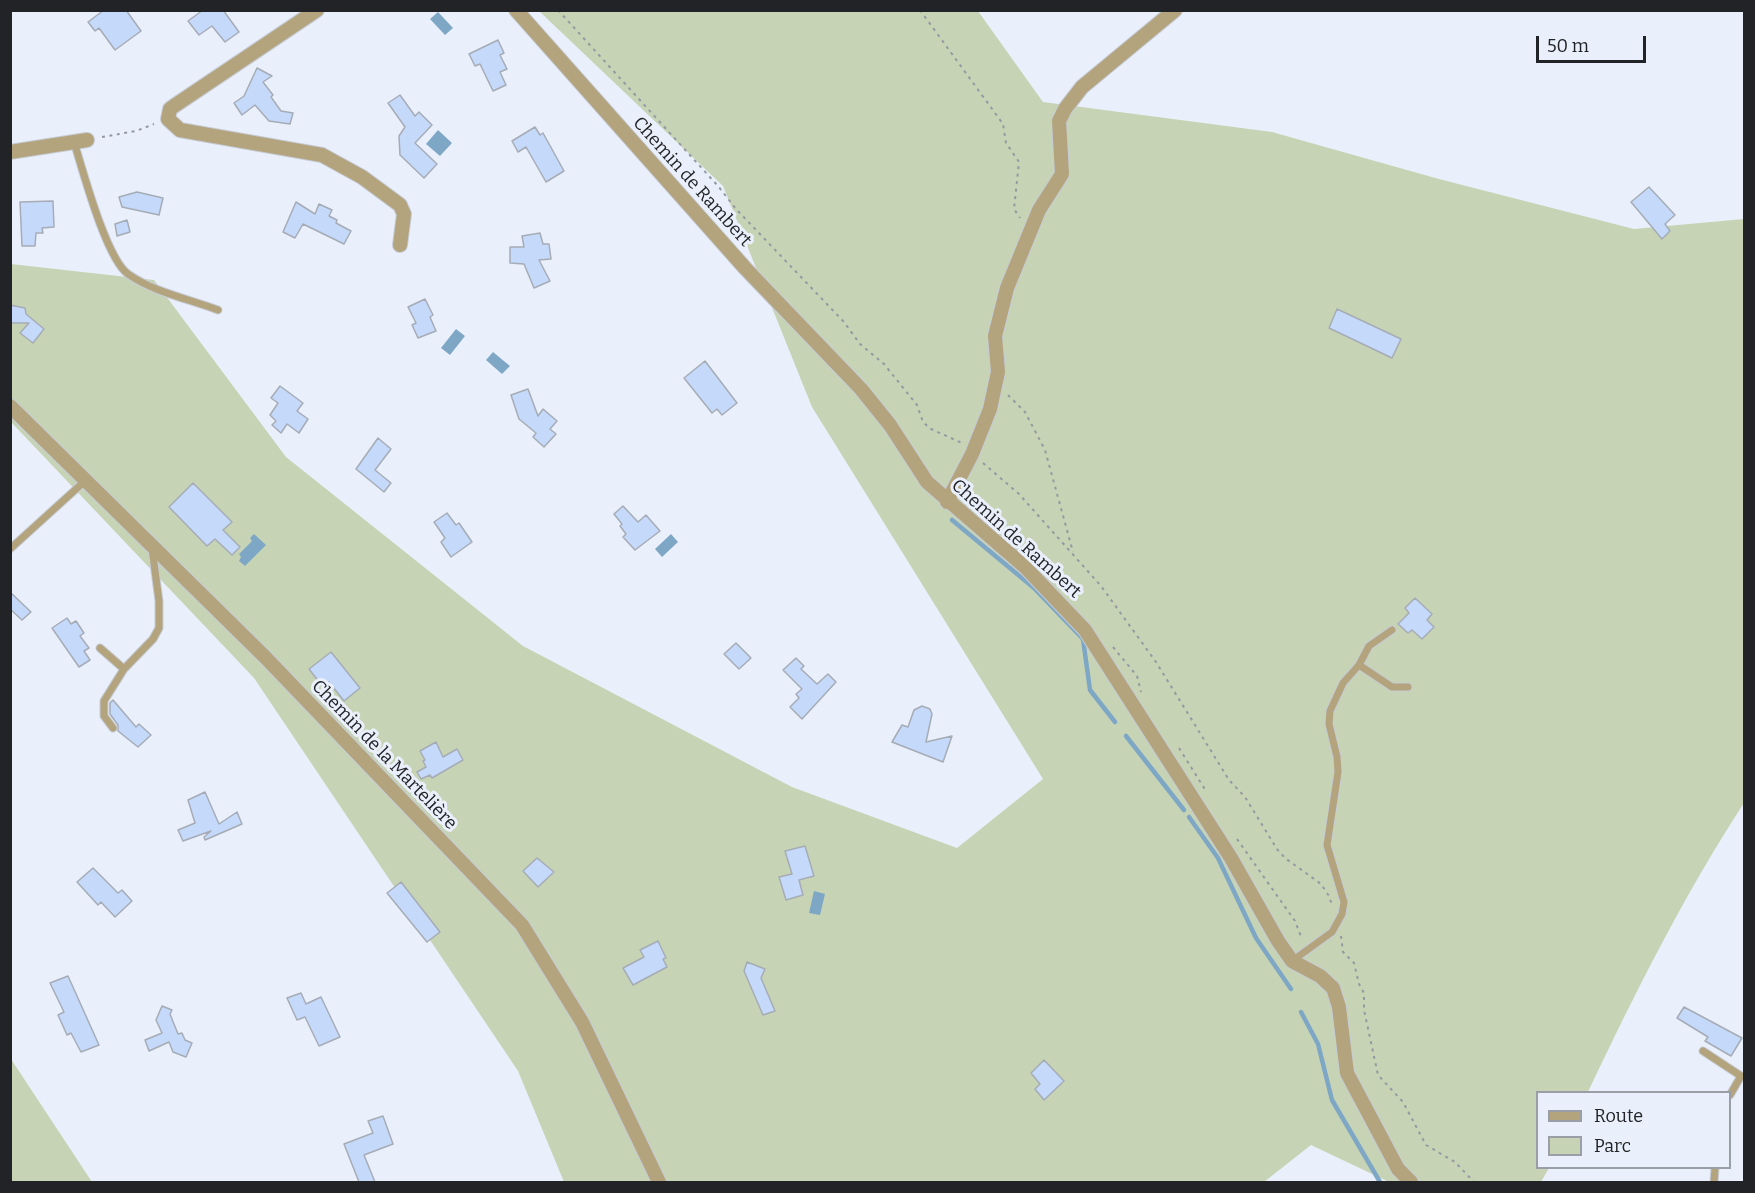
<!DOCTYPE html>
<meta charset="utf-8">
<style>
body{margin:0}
#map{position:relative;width:1755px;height:1193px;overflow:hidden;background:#eaf0fb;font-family:Bitter,serif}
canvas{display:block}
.frame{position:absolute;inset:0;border:12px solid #212326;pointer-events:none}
.legend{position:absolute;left:1536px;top:1091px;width:195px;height:78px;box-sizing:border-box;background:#eaf0fb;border:2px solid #9a9ea6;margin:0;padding:8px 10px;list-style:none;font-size:18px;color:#212326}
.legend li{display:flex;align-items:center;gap:12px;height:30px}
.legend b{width:30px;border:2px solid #9a9ea6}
.scale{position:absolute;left:1536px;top:36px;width:110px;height:27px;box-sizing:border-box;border:3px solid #212326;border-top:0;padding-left:8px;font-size:18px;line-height:21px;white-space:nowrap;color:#212326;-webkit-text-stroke:4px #eaf0fb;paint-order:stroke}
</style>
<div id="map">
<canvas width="1755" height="1193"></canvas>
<div class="frame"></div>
<ul class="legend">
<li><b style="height:8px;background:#b3a47e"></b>Route</li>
<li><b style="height:16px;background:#c6d4b5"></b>Parc</li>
</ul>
<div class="scale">50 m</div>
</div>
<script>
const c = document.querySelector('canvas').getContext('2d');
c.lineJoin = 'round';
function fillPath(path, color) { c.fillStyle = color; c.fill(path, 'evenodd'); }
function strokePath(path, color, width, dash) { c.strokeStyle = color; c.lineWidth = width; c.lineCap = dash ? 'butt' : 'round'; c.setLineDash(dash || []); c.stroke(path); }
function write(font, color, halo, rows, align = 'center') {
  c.font = font + ' Bitter,serif'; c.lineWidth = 6; c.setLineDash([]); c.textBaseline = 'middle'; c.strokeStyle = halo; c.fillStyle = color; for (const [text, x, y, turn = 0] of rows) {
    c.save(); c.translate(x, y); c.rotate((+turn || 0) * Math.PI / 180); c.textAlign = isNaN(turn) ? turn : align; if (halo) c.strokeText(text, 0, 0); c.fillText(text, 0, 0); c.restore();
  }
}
const green = new Path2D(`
 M539,11H978L1043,102L1272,132L1439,179L1634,229L1744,219V803C1684,895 1635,993 1588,1092H1538V1168H1549L1541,1182H1389L1311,1145L1264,1182H564L518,1071L254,678L11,422V264L154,280L286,457L523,646L792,787L957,848L1043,779L812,407L723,186Z
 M11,1059L92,1182H11Z`);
const water = new Path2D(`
 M438,12L453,28L445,35L430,19Z
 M438,130L452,143L440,156L426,144Z
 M456,329L465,336L450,355L441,348Z
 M493,352L510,366L502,374L486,360Z
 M254,534L266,545L245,566L239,561L241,557L239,554L252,541L250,538Z
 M671,534L678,542L662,557L655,549Z
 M814,891L825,894L820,915L809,913Z`);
const stream = new Path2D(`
 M952,520L1034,588L1083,639L1090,690L1115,722
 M1126,736L1184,810
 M1189,817L1218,858L1256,938L1291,989
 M1301,1012L1318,1044L1332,1100L1380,1182`);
const building = new Path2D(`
 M104,10H126L141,31L115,50L99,28L95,31L88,22Z
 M203,10H223L239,32L225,42L212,26L199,35L188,21Z
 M498,40L504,53L500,55L507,69L500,72L506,85L493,91L480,64L475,66L469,54Z
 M257,68L272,76L263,82L273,95L271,97L281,111L293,113L290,124L269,121L255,105L242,115L234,103L244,96Z
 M400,95L415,116L419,112L432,125L415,143L437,164L424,178L400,155L399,136L405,127L388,103Z
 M535,127L540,135L543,133L564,171L546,182L526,147L518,152L512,141Z
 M1649,187L1675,215L1665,224L1670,231L1662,239L1631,202Z
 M137,192L163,198L159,215L122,207L119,197Z
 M53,201L54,227L42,228L43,233H36L35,246H22L20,202Z
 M296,202L315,214L319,204L332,210L329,216L337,220L336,223L351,231L344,244L303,224L295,238L283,232Z
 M127,220L130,232L117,236L115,224Z
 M540,233L543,244H549L551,259L539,260L550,281L534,288L524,264L510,263V247H524L522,236Z
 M425,299L433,315L430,317L436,331L418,338L412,325L416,323L408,307Z
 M10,305L25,308L26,314L44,329L33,343L20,333L29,323H10Z
 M1337,309L1401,339L1392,358L1329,328Z
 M705,361L737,403L722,415L717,409L712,413L684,378Z
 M280,386L303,403L297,411L308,419L299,433L287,424L281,433L272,425L276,421L270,415L278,403L271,398Z
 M528,389L538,416L543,409L557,421L550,429L556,434L544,447L533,437L536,433L519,419L511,395Z
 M378,438L391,449L375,470L391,483L384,492L356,469Z
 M193,483L232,522L223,530L240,547L232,555L215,539L207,546L169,507Z
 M623,506L638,522L646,515L660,531L635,550L623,537L626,534L620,526L622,524L614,514Z
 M447,513L456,525L459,523L472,542L451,557L441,542L445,538L434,522Z
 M10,592L31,612L22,620L10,609Z
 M1415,598L1432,614L1427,620L1434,627L1422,639L1412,630L1408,633L1398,624L1409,613L1405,608Z
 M67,618L71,624L76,621L84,633L80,636L89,648L84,651L90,660L79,667L52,628Z
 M736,643L751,658L739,669L724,654Z
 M331,652L360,688L344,701L329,682L323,687L309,669Z
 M796,658L804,666L801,669L817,684L828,674L836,682L802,719L790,707L799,698L796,694L802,689L783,670Z
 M113,700L136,727L139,724L151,735L138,747L118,731V725L110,714V703Z
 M922,706L930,709L932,714L926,742L952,736L943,762L892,742L902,725L908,727L914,710Z
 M436,742L443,757L457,749L463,760L432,778L430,775L421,779L417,772L426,767L423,761L425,760L420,751Z
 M205,792L219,824L237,812L242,824L205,840L204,837L211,831L183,841L178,830L195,823L188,800Z
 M805,846L814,876L799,880L803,895L786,900L779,877L792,874L785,851Z
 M537,858L554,872L538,887L523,871Z
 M93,868L118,893L122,890L132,901L115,917L101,902L98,905L77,882Z
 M401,882L440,932L427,942L387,893Z
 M658,941L666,958L663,959L667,967L633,985L623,968L644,957L640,950Z
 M747,962L765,969L761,978L775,1011L763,1015L744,971Z
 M68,976L99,1045L81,1052L71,1033L67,1035L58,1015L64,1012L50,983Z
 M301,993L306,1004L321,997L340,1037L319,1046L305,1017L297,1020L287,998Z
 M162,1006L172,1010L170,1014L178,1034L182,1033L185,1040L192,1043L186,1057L173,1052L169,1042L149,1051L145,1040L162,1033L156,1020Z
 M1684,1007L1742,1038L1731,1056L1705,1041L1708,1037L1677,1018Z
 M1044,1060L1064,1081L1044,1100L1035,1089L1040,1084L1031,1073Z
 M383,1116L393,1144L364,1155L375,1182H359L344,1144L373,1133L368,1121Z`);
const path = new Path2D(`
 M558,10L718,186L736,209L844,322L860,344L884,364L917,405L923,422L931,429L962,443
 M920,10L1003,124L1006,143L1019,162L1014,209L1020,218
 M102,137L136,131L154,124
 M1008,395L1025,412L1045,450L1073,552
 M983,463L1019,494L1101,586L1156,662L1229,780L1245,797L1277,849L1285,858L1321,884L1329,896L1332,905
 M1113,647L1137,676L1141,692
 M1179,748L1206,791
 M1237,839L1295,921L1302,939
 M1341,936L1343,952L1354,963L1359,984L1364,993V1010L1378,1075L1403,1102L1426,1145L1455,1162L1474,1182`);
const service = new Path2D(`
 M74,142C83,171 106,258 128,274C153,292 189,299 218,310
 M10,549L86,480
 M100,648L124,669
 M1359,665L1369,646L1392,630
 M113,728L104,716V701L124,669L153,639L159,628V601L152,548
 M1292,961L1332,932L1342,914L1344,902L1327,845L1338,772L1337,757L1329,724L1330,711L1343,683L1359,665L1392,687H1408
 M1703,1051L1741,1076L1730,1095
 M1714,1182L1715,1168`);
const minor = new Path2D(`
 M317,10L174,106L170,109L168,119L180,130L322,155L362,177L400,205L404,214L400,245
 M516,10L745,268L861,389L890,425L927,482L1025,567L1085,630L1231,858L1278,941L1292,961L1320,976L1333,988L1339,1007L1347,1073L1398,1169L1411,1182
 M10,152L87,140
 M10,406L265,657L522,925L582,1022L659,1182
 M947,502L972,454L990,409L998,372L995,336L1007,288L1039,210L1062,174L1059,121L1065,109L1082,87L1175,10`);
const streetNames = [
 ["Chemin de Rambert",692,182,48],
 ["Chemin de Rambert",1016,539,42],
 ["Chemin de la Martelière",384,755,46]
];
fillPath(green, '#c6d4b5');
fillPath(water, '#7ea7c5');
strokePath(stream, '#7ea7c5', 4.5);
fillPath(building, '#c5d9fa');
strokePath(building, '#a6acb6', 1.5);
strokePath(service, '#c6cbd5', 9);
strokePath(minor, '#c6cbd5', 16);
strokePath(path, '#9599a1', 2, [3, 4.5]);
strokePath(service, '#b3a47e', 7);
strokePath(minor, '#b3a47e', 14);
write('18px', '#212326', '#eaf0fb', streetNames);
</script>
